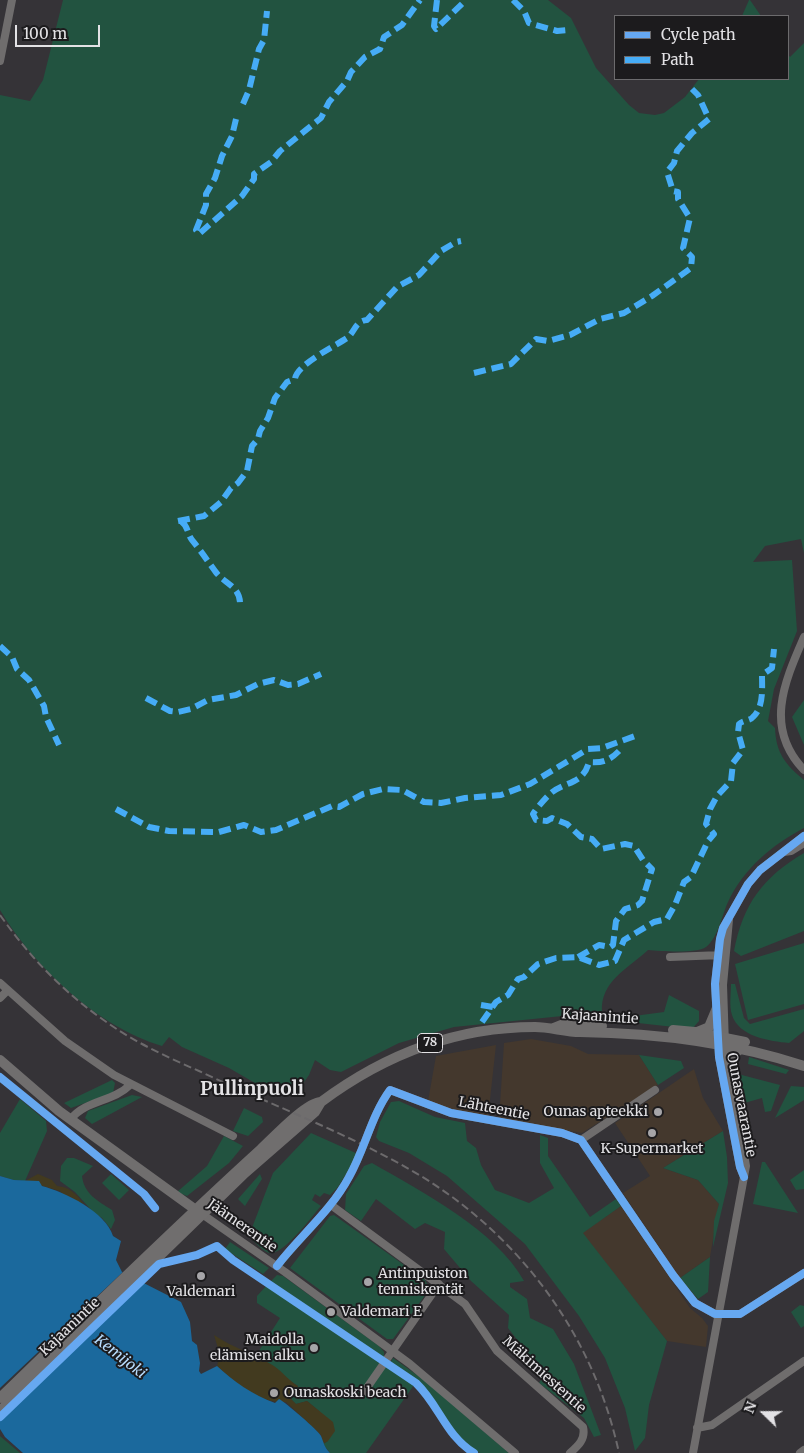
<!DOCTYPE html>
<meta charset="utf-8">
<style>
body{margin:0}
#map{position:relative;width:804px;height:1453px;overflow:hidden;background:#353337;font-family:Merriweather,serif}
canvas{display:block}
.legend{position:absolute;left:614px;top:15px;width:175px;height:65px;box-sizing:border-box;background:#1c1b1d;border:1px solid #6c6b6d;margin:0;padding:6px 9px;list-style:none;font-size:15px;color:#e3e2e5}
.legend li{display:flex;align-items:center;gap:10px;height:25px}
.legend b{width:25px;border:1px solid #6c6b6d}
.north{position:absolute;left:739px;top:1388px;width:50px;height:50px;-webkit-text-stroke:4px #1c1b1d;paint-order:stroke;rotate:292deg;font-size:14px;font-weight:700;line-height:20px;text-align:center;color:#e3e2e5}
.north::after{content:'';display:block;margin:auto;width:18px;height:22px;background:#e3e2e5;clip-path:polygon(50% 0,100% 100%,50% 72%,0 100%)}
.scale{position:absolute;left:15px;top:25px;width:85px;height:22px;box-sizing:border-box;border:2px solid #e3e2e5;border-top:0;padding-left:6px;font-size:15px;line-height:18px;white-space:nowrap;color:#e3e2e5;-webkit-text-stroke:4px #1c1b1d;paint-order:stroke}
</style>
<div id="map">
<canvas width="804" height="1453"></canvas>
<ul class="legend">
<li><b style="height:6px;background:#66a8f1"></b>Cycle path</li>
<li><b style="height:6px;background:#46acf6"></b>Path</li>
</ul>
<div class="north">N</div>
<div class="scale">100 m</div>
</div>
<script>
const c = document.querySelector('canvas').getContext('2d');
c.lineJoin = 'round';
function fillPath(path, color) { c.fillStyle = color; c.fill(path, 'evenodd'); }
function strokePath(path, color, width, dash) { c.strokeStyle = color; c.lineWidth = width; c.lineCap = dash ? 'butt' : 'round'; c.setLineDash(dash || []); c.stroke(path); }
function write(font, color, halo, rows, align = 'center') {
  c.font = font + ' Merriweather,serif'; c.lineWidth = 4; c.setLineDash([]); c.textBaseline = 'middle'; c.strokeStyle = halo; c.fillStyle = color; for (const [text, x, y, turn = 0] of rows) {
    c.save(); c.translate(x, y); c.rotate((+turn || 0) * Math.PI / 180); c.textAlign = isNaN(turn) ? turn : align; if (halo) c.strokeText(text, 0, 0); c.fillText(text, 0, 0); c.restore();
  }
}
const commercial = new Path2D(`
 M531,1039L571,1046L588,1054L639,1055L658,1085L582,1133L499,1120L504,1043Z
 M496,1045L488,1118L445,1107L428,1101L436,1056Z
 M694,1069L703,1098L723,1131L663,1168L698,1180L719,1204L710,1257L680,1278L623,1193L650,1176L615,1123Z
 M621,1206L690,1308L702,1318L708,1326L706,1347L667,1341L582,1233Z`);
const green = new Path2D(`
 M63,0H548L571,18L596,68L629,105L639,113L655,115L664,113L685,97L699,79H788V54L790,57L804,43V553L801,539L765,546L753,562L792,560L797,631L774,689L768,721L775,728C776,753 785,764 804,780V828C772,845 744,868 728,902C722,915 718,938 706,947C696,954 661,951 648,950C628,969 600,981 602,1012L454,1027L399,1043L341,1072L330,1070L315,1060L309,1075L297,1092L255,1083L229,1068L182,1047L169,1037L162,1046C98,1027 34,967 0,910V95L30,101L43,80Z
 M749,0H750L761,16H742Z
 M804,700V745L792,717Z
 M804,853V931L741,956L734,951C743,904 763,877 804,853Z
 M804,943V1004L748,1020L735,964Z
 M731,984H735L744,1018L750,1024L804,1009V1031L789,1043C770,1041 739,1037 732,1015C729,1006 731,993 731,984Z
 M669,995L699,1011V1021L692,1029L638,1023L634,1016L664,1012Z
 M639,1055L681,1061L684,1068L658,1085Z
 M749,1057L789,1070L786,1074L748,1064Z
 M738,1074L780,1085L771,1111L765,1112L762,1098L741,1104Z
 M112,1080L115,1083L113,1093L71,1108L64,1103Z
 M791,1086L804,1087V1100L775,1118Z
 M132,1095L142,1097L92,1124L85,1118L88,1111Z
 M20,1099L46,1121L47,1131L25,1181L14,1180L0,1176V1133Z
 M399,1101L435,1117L465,1123L467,1141L476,1148L481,1165L495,1190L529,1203L554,1188L540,1163V1135L548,1138V1156L590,1217L616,1199L621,1206L583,1233L667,1341L649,1405L645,1438L635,1451L625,1408L605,1358L579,1316L525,1244L447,1176L409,1153L379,1141L376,1137L380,1122L391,1102Z
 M244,1108L262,1117L263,1122L248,1136L233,1131Z
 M723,1131L727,1157L728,1183L713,1247L714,1221L719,1204L698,1180L663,1168Z
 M311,1133L358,1154L338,1187L330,1195L324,1193L320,1197L315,1194L312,1200L321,1206C312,1216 283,1256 269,1253C263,1251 255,1242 250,1238V1233L273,1173Z
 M224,1136L243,1146L229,1163L187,1196L177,1192L207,1166Z
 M67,1158H74L93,1166L82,1176C84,1194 98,1201 112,1210L115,1220L111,1229L102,1218L94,1213L75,1192L60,1181L61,1166Z
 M762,1162H765L798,1213L753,1204Z
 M372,1163C421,1191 497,1231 524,1281L510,1283V1287L527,1299L530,1318L553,1329L574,1364L601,1435L594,1437L584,1418L539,1383L547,1371L529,1355L508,1328L509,1315L471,1281L444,1249L445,1232L425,1223L415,1229L376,1199L361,1221L345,1210L346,1194L364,1166Z
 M804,1170V1189L796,1190L790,1180Z
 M111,1174L129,1190L119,1200L102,1183Z
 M260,1174L262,1179L245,1206L238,1199Z
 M334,1215L425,1280L428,1286L426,1294L393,1339H387L290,1268L330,1216Z
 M230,1242L269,1268L263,1274L225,1249Z
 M710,1257L708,1292L698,1299L680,1278Z
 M277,1275L283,1276L379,1346L384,1352V1358L271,1281Z
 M268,1284L414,1385L366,1453H330L323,1444L328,1441L319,1411L307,1401L296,1404L291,1399L298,1386C283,1377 271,1365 255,1357L280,1318L257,1303V1296Z
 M800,1305L804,1306V1326L801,1328L791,1312Z
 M393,1358L424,1380L509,1453H480L466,1444L447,1423L426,1390L390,1363Z
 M0,1436L20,1453H0Z`);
const sand = new Path2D(`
 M38,1174L52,1180L57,1186C70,1187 76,1194 84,1204L67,1198L60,1191L25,1181Z
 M214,1335C233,1348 255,1354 274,1366C283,1372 289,1381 298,1386L291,1399L296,1404L307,1401L333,1422L335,1431L328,1441L323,1444L321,1435L286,1402C260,1404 235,1383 217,1366L220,1355Z`);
const water = new Path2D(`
 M0,1176L14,1180L39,1181L42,1186C65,1192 106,1212 113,1236L121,1241L116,1260L122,1272L181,1302L190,1322L192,1341L197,1345L200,1363L199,1371L201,1374L217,1366C233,1381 253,1395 275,1403L279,1399C285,1402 319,1431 321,1436C324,1443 324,1447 330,1453H23L5,1437L0,1429Z`);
const pier = new Path2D(`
 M124,1271L145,1282L0,1420V1388Z`);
const minor = new Path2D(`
 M0,61L12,0
 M804,637C784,683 764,728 804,770
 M784,852L791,851L804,843
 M670,957L722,955
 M0,983L65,1041L114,1075L233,1136
 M0,998L8,990
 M71,1119C86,1100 113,1102 130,1085
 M581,1140L655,1090
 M744,1177L740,1167L719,1057L715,984L720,939L723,928L748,884L760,870L804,836
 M331,1205L465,1304L497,1351L583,1427C586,1439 578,1446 570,1453
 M202,1214L285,1272L410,1364L515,1453
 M277,1266C300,1236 331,1211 349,1177C365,1149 371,1116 390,1090L451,1113L562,1133L581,1140L673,1275L695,1303L715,1314H740L804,1273
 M364,1392L439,1284
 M697,1428L712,1425L804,1361
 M693,1453L746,1166L725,1045L723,985L729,920
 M800,1453L804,1450`);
const major = new Path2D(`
 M554,1028L564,1024L602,1026
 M673,1030L695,1032L745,1042
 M697,1032L709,1027L717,1008
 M0,1060L59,1111L200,1213
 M728,1064L733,1054L742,1048
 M0,1398C86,1315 171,1231 259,1151C271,1140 306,1102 321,1102C384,1055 456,1027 535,1027C550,1027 565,1032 580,1032C657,1033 731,1042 804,1066
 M0,1411L245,1173L315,1112L321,1102`);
const rail = new Path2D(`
 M0,915C29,956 63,992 105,1021C134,1042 167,1057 199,1071C267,1103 344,1132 409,1169C516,1230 593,1332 619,1453`);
const quiet = new Path2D(`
 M437,0L434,26L436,29L466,0
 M513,0L524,11L529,23L557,31L568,30
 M243,104L249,90L259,49L264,40L267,11
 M236,119L232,136L222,156L215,178L206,194V205L196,230L199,234L242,196L254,179V174L271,162L280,151L321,118L329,102L347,81L351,72L365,57L380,49L384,37L402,25L420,0
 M474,373L511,364L536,339L548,341L570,335L600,319L624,313L652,296L691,268L692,257L683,248L690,218L678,199V192L673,191L667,172L674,163L677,151L692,133L709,119L698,95L692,89
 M178,521L204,516L221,502L231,488L238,483L247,471L252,446L258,439L260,431L268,418L275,398L287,382L295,379C296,365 335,346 347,338C355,332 355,321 367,320L397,287L419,275L441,251L456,242L461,241
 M181,521C189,527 187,534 192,540C201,551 207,560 215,571C223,583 240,586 240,603
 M0,646L12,657L17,669L29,680L44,706L46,717L59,745
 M146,698L170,711L178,712L191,709L208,700L236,695L258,684L274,680L288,685L298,684L321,674
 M116,809L149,827L169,831L219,832L244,825L261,832L276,830L332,806L339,807L363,794L383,789L402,790L424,802L441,803L465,798L501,795L530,784L588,749L602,748L635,736
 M578,957L599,945L610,947L613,945L616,921L625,909L638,905L642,901L652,869L643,860L634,846L625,844L601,849L592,839L581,837L567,824L552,818L547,821L536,820L533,814C536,809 547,796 551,793C565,781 583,785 589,762C602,763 609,761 619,751
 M481,1005L493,1007
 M482,1022L496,1002L508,995L518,979L524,977L538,964L556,958L578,957L599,965L615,961L624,940L654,922L667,919L675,905L684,882L691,877L708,841L714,834L706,824L710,809L717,796L731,781L733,763L743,750L738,732L739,724C743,720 750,721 753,717C764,707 762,688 762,675L772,668L774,649`);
const cycleway = new Path2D(`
 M0,1077L144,1194L155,1208
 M744,1177L740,1167L719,1057L715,984L720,939L723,928L748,884L760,870L804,836
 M277,1266C300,1236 331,1211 349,1177C365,1149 371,1116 390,1090L451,1113L562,1133L581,1140L673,1275L695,1303L715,1314H740L804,1273
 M0,1417L159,1264L197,1255L217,1246L233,1260L416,1383C439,1405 446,1436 474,1453`);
const markers = [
 [658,1112,5,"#a6a5a8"],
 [652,1133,5,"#a6a5a8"],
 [201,1276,5,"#a6a5a8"],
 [368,1282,5,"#a6a5a8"],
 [331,1312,5,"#a6a5a8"],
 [314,1348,5,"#a6a5a8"],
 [274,1393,5,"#a6a5a8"]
];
const shields = [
 [430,1043,25]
];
const shieldNames = [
 ["78",430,1043]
];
const streetNames = [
 ["Kajaanintie",600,1017,4],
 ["Ounasvaarantie",741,1105,79],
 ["Lähteentie",494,1109,11],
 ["Jäämerentie",242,1226,35],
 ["Kajaanintie",70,1327,-44],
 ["Mäkimiestentie",544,1375,42]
];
const poiNames = [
 ["Ounas apteekki",648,1112,"right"],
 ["K-Supermarket",652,1149,"center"],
 ["Antinpuiston",378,1274],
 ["tenniskentät",378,1290],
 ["Valdemari",201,1292,"center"],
 ["Valdemari E",341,1312],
 ["Maidolla",304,1340,"right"],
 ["elämisen alku",304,1356,"right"],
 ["Ounaskoski beach",284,1393]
];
const waterNames = [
 ["Kemijoki",120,1357,38]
];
const districtNames = [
 ["Pullinpuoli",252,1090]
];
fillPath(commercial, '#44382d');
fillPath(green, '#225340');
fillPath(sand, '#423a1f');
fillPath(water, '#1b699d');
fillPath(pier, '#353337');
strokePath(minor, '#6f6d6d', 8);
strokePath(major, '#706e6e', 10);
strokePath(rail, '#6c6a6c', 2, [8, 4]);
strokePath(quiet, '#46acf6', 6, [12, 6]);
strokePath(cycleway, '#66a8f1', 8);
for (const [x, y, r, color] of markers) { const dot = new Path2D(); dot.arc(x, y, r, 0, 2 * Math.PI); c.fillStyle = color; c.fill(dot); strokePath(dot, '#1c1b1d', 2); }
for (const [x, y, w] of shields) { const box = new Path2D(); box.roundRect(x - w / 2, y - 9.5, w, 19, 4); c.fillStyle = '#1c1b1d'; c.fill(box); strokePath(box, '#e3e2e5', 1); }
write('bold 12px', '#e3e2e5', null, shieldNames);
write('14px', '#e3e2e5', '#1c1b1d', streetNames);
write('14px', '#e3e2e5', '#1c1b1d', poiNames, 'left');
write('italic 15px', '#b8ddfe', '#1c1b1d', waterNames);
write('bold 19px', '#e3e2e5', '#1c1b1d', districtNames);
</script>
